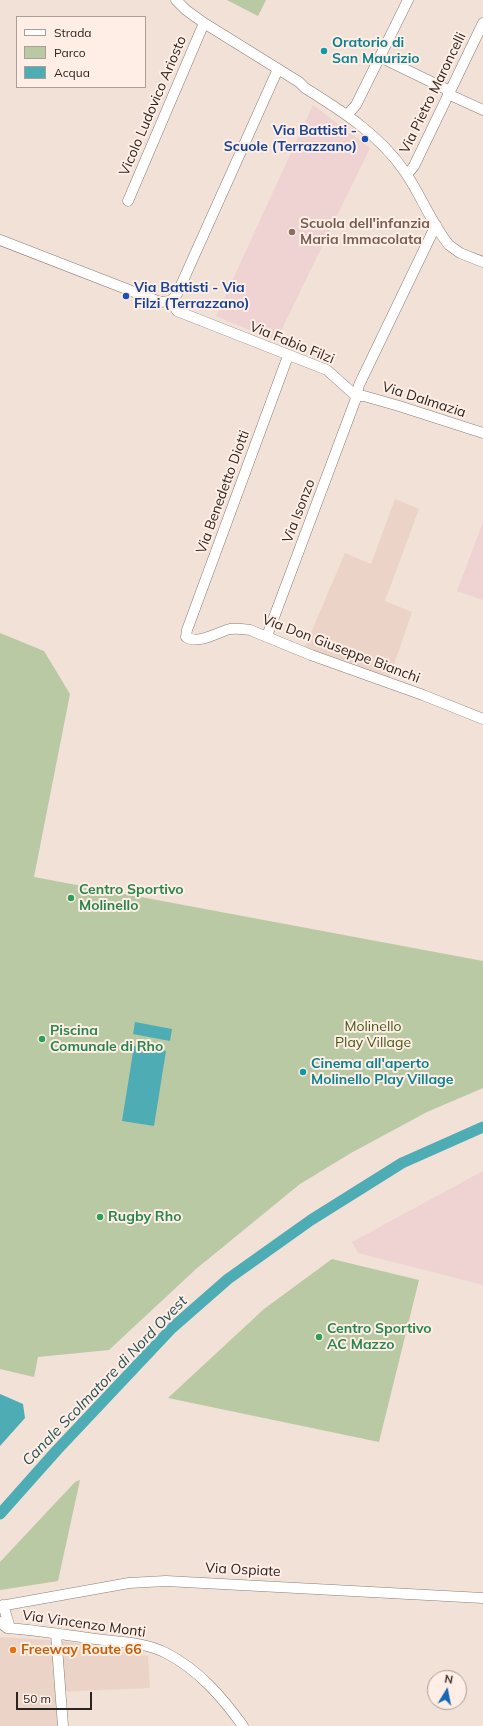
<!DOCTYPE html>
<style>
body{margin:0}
#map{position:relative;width:483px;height:1726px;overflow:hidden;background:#f1e1d7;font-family:Mulish,sans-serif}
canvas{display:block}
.legend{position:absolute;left:16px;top:16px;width:130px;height:72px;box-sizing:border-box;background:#feeee5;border:1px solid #aa9e97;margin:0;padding:5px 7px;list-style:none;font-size:12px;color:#2b2521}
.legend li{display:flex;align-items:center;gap:8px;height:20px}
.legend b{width:20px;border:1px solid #aa9e97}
.north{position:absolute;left:427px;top:1670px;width:40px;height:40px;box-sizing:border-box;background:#feeee5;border:1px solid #aa9e97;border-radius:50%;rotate:10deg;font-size:11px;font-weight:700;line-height:16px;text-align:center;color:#2b2521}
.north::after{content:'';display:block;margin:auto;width:14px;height:18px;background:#1666b5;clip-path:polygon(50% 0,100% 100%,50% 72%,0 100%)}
.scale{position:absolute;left:16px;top:1692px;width:76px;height:18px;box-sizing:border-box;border:2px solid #2b2521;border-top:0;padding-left:5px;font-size:12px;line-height:14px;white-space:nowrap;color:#2b2521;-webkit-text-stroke:3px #feeee5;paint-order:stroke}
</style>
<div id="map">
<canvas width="483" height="1726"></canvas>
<ul class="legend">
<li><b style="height:5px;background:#fff"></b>Strada</li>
<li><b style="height:11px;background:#b9c9a3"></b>Parco</li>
<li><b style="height:11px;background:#4eacb5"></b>Acqua</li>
</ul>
<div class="north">N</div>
<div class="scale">50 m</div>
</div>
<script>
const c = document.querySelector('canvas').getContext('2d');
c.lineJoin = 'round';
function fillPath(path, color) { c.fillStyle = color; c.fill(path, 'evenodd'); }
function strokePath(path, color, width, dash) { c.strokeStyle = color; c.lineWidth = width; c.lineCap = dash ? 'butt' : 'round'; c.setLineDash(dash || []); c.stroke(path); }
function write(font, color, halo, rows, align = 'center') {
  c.font = font + ' Mulish,sans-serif'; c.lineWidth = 4; c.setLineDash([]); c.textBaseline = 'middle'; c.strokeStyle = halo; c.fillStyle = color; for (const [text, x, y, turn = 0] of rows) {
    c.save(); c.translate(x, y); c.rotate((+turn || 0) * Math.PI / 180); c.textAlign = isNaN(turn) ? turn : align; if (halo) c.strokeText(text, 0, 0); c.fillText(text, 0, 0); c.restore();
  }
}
const built = new Path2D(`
 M395,499L419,509L385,601L412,612L386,688L301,656L345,553L371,564Z
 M0,1637L63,1641L86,1644V1647L148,1656L150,1688L55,1692L58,1726H0Z`);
const education = new Path2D(`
 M313,105L370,148L276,341L216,316Z
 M483,522V600L457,591Z
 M483,1171V1285L358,1253L352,1242Z`);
const green = new Path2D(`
 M227,0H266L258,16Z
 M0,633L44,651L70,694L34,877L483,961V1088L427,1112L351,1153L300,1184L196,1269L109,1350L38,1357L34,1377L0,1369Z
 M332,1259L419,1280L379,1442L168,1398L264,1309Z
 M80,1480L58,1581L0,1590V1562L75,1482Z`);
const water = new Path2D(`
 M135,1022L172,1029L170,1041L133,1034Z
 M134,1046L166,1051L154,1126L122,1121Z
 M0,1394L23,1404L25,1418L0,1446Z`);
const canal = new Path2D(`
 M0,1514L57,1450L172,1328L228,1279L311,1220L402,1163L483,1127`);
const minor = new Path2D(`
 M176,0L186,10L204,23L299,82L305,88C342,111 380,135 405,172C421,195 431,223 449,245L460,253L483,262
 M380,57L450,91
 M448,94L483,110
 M347,115L356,105L408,0
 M405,172L410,171L414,166L483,23
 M128,201L204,23
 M0,240L160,302L171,301L177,294L278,69
 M171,301L177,311L327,370L356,396
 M288,356L187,630L186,637C198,645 218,632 230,629C237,628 243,629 250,630L311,655L423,695L483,719
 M356,396H364L399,406L483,433
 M267,636L355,401L359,385L436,225
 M3,1605L10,1628
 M0,1606L129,1583L166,1581L483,1598
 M0,1622L7,1628C36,1630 65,1635 95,1639C118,1642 145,1642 166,1653C199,1670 222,1697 243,1726
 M56,1634L63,1726`);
const markers = [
 [324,51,4,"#0f9aa8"],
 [365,139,4,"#1a4fb4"],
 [292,232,4,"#8d6e63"],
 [126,296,4,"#1a4fb4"],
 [71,898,4,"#2e9e5b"],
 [42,1039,4,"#2e9e5b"],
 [303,1072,4,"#0f9aa8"],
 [100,1217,4,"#2e9e5b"],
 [319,1337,4,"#2e9e5b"],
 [13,1650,4,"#e8710a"]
];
const cultureNames = [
 ["Oratorio di",332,43],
 ["San Maurizio",332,59],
 ["Cinema all'aperto",311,1064],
 ["Molinello Play Village",311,1080]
];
const streetNames = [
 ["Via Pietro Maroncelli",433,93,-64],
 ["Vicolo Ludovico Ariosto",153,106,-67],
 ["Via Fabio Filzi",292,343,22],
 ["Via Dalmazia",424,400,18],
 ["Via Benedetto Diotti",223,492,-70],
 ["Via Isonzo",299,511,-69],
 ["Via Don Giuseppe Bianchi",341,649,21],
 ["Via Ospiate",243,1570,3],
 ["Via Vincenzo Monti",84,1624,8]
];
const transitNames = [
 ["Via Battisti -",357,131],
 ["Scuole (Terrazzano)",357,147],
 ["Via Battisti - Via",134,288,"left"],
 ["Filzi (Terrazzano)",134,304,"left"]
];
const educationNames = [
 ["Scuola dell'infanzia",300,224],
 ["Maria Immacolata",300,240]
];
const leisureNames = [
 ["Centro Sportivo",79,890],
 ["Molinello",79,906],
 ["Piscina",50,1031],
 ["Comunale di Rho",50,1047],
 ["Rugby Rho",108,1217],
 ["Centro Sportivo",327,1329],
 ["AC Mazzo",327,1345]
];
const parkNames = [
 ["Molinello",373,1027],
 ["Play Village",373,1043]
];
const foodNames = [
 ["Freeway Route 66",21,1650]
];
const waterNames = [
 ["Canale Scolmatore di Nord Ovest",105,1381,-46]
];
fillPath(built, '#ebd4c7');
fillPath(education, '#eed3d2');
fillPath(green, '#b9c9a3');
fillPath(water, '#4eacb5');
strokePath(canal, '#4eacb5', 11);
strokePath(minor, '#8c7e76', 11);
strokePath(minor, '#fff', 10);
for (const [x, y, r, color] of markers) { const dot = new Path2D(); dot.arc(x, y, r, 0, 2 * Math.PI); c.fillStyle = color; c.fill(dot); strokePath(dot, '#feeee5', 1.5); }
write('bold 14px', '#0d838f', '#feeee5', cultureNames, 'left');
write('14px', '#2b2521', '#feeee5', streetNames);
write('bold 14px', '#164399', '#feeee5', transitNames, 'right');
write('bold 14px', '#785e54', '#feeee5', educationNames, 'left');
write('bold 14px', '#27864d', '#feeee5', leisureNames, 'left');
write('14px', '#445a17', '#feeee5', parkNames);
write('bold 14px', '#c56008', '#feeee5', foodNames, 'left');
write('italic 15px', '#275256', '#feeee5', waterNames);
</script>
